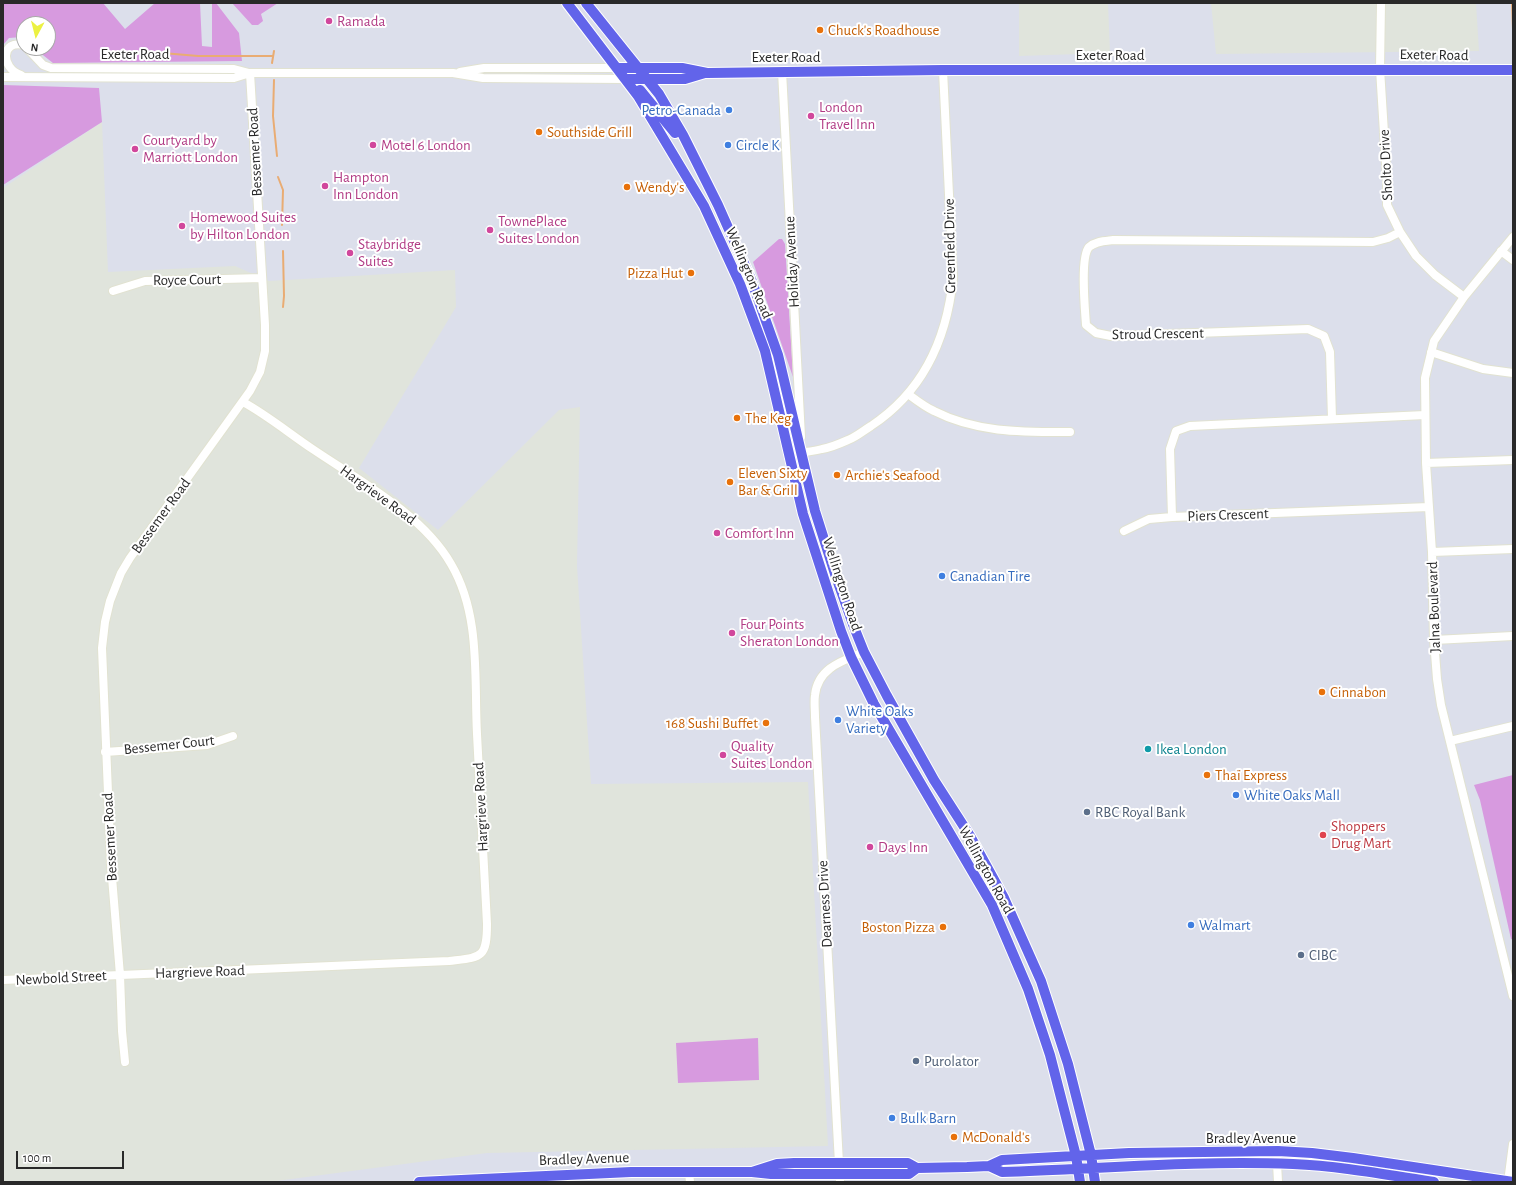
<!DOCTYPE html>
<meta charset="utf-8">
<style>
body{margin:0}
#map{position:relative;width:1516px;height:1185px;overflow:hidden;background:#dcdfeb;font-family:"Alegreya Sans",sans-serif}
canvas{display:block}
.frame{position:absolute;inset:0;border:4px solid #292929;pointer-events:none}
.north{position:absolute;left:16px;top:16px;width:40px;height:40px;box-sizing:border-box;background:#fff;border:1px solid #a9a9a9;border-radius:50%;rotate:187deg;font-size:11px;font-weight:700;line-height:16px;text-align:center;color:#292929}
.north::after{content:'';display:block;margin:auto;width:14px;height:18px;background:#ecf142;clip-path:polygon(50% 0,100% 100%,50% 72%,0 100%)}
.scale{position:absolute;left:16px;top:1151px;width:108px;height:18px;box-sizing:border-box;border:2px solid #292929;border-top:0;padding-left:5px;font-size:12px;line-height:14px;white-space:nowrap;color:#292929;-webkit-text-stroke:3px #fff;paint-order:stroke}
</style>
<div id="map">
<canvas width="1516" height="1185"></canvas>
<div class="frame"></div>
<div class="north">N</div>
<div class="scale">100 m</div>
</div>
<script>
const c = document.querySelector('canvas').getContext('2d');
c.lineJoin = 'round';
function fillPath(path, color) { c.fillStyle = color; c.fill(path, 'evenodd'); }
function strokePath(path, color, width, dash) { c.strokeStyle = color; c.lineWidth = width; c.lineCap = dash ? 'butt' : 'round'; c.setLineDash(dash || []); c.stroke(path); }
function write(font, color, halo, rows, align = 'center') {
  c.font = font + ' "Alegreya Sans",sans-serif'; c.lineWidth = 4; c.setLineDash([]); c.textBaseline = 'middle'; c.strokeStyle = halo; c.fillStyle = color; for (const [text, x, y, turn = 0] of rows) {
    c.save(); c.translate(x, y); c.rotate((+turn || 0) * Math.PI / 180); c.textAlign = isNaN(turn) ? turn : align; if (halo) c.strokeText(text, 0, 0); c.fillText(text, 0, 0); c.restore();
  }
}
const industrial = new Path2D(`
 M1019,3H1108L1110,53L1019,56Z
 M1211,3H1476L1479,51L1216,54Z
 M102,122L108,272L235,266L269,281L455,270L456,307L359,468L438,530L559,410L580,407L577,566L591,784L808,782L828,1146L487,1153L269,1182H3V188Z`);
const green = new Path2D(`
 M3,3H103L125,29L155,3H200L202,46L212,47V3H216L239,33L242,61L53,63L34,48H48V24H24V38L22,37L9,38L3,45Z
 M232,3H278L261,14L263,21L258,25H252Z
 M3,85L99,88L102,122L3,185Z
 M779,239H782L785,244L793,377L753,262Z
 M1513,775V940L1511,939L1480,800L1474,785Z
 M758,1038L759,1080L678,1083L676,1043Z`);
const stream = new Path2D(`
 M1512,3L1513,29
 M151,52L198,56H273
 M272,63L274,51
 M274,80L273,116L277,156
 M278,177L283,190L282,225
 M283,307L284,296L283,251`);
const minor = new Path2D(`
 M1381,3L1380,69L1387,181V205L1400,232L1416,256L1435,275L1464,297
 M27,48L43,65L51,68L234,69L249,73
 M782,71L801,437
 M460,72L484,68H617
 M21,75C0,68 1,39 24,45
 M3,77L234,78L250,73H453L483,78L626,79
 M1513,237L1464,297L1434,341L1425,378L1426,463L1432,552L1434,640L1437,679L1441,705L1513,996
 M1501,251L1513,260
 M113,291L145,281L262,278
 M1431,352L1483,369L1513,373
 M908,394C916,400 925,407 934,411C977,433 1023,432 1070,432
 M1425,415L1190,426L1176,431L1170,449L1172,517L1429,507
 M1332,419L1330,352L1324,336L1308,329L1111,336L1096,333L1086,325C1085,310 1080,257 1089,247C1096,241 1105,241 1113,240L1373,242L1388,238L1400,232
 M789,455C800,452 811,452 822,449C830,448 839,444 848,440C856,437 863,431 871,426C924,391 947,339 953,278L943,70
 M1426,463L1513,460
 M1124,531L1149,519L1172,517
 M1432,552L1513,549
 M1434,640L1513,636
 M1450,741L1513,726
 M105,752L207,745L233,736
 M3,980L449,961C481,957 487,959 487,924C484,861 480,797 477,734C474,677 481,615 451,564C423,515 360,481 314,450C290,434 267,415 243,402
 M125,1062L122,1031L120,975L111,865L102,648L105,622L110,601L121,573L130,558L250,391L260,372L265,351V325L250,73
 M1278,1151L1277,1163L1278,1182
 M689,1173L690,1182
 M840,1182L815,717C815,710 814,702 815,695C818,668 842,661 864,652
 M1508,1182L1513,1144`);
const major = new Path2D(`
 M567,3L638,96L704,206L740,284L765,351L803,514L841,631L851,657L874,704L992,905L1028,989L1050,1055L1076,1156L1080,1182
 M586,3L659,94L683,135L718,205L751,279L778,355L815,511L835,574L854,627L864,652L887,696L934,780L970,836L1004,898L1041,981L1068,1064L1091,1155L1095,1182
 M617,68H682L707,73L943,70H1513
 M626,79H685L705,73
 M640,90L675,133
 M989,1166L1002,1172C1099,1169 1196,1160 1293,1164C1340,1166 1388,1175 1434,1182
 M752,1172L777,1164L794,1163H908L917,1168L967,1167L989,1166L1002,1160L1129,1153L1278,1151L1312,1153L1353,1158L1513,1182
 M419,1182L631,1172H752L771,1174H909L917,1168`);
const markers = [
 [329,21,4,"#d1479c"],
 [820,30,4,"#e8710a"],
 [729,110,4,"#3f7fe0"],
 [811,116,4,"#d1479c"],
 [539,132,4,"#e8710a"],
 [373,145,4,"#d1479c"],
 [728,145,4,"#3f7fe0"],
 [135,149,4,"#d1479c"],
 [325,186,4,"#d1479c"],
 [627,187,4,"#e8710a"],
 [182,226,4,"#d1479c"],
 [490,230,4,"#d1479c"],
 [350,253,4,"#d1479c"],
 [691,273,4,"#e8710a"],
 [737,418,4,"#e8710a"],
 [837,475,4,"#e8710a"],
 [730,482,4,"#e8710a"],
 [717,533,4,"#d1479c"],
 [942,576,4,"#3f7fe0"],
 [732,633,4,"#d1479c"],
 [1322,692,4,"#e8710a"],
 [838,720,4,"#3f7fe0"],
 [766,723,4,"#e8710a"],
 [1148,749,4,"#0f9aa8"],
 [723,755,4,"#d1479c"],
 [1207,775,4,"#e8710a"],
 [1236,795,4,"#3f7fe0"],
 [1087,812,4,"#5c6f8a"],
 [1323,835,4,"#e0444e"],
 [870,847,4,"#d1479c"],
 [1191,925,4,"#3f7fe0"],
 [943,927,4,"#e8710a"],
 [1301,955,4,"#5c6f8a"],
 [916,1061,4,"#5c6f8a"],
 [892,1118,4,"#3f7fe0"],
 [954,1137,4,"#e8710a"]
];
const hotelNames = [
 ["Ramada",337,21],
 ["London",819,107],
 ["Travel Inn",819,124],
 ["Courtyard by",143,140],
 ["Marriott London",143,157],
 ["Motel 6 London",381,145],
 ["Hampton",333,177],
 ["Inn London",333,194],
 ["Homewood Suites",190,217],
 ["by Hilton London",190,234],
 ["TownePlace",498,221],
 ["Suites London",498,238],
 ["Staybridge",358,244],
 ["Suites",358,261],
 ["Comfort Inn",725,533],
 ["Four Points",740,624],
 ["Sheraton London",740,641],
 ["Quality",731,746],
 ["Suites London",731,763],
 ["Days Inn",878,847]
];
const foodNames = [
 ["Chuck's Roadhouse",828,30],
 ["Southside Grill",547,132],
 ["Wendy's",635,187],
 ["Pizza Hut",683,273,"right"],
 ["The Keg",745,418],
 ["Eleven Sixty",738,473],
 ["Bar & Grill",738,490],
 ["Archie's Seafood",845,475],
 ["Cinnabon",1330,692],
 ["168 Sushi Buffet",758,723,"right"],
 ["Thaï Express",1215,775],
 ["Boston Pizza",935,927,"right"],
 ["McDonald's",962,1137]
];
const streetNames = [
 ["Exeter Road",135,54],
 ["Exeter Road",1110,55],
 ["Exeter Road",1434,55,1],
 ["Exeter Road",786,57],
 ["Bessemer Road",255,152,-93],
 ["Sholto Drive",1386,165,-93],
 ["Greenfield Drive",950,246,-91],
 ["Holiday Avenue",792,262,-93],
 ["Wellington Road",749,273,67],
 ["Royce Court",187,280,-1],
 ["Stroud Crescent",1158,334,-1],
 ["Hargrieve Road",378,495,36],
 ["Piers Crescent",1228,515,-2],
 ["Bessemer Road",161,516,-54],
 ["Wellington Road",842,584,72],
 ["Jalna Boulevard",1434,607,-92],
 ["Bessemer Court",169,745,-6],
 ["Hargrieve Road",481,807,-93],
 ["Bessemer Road",110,837,-93],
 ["Wellington Road",986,870,61],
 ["Dearness Drive",825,904,-93],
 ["Hargrieve Road",200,972,-2],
 ["Newbold Street",61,978,-3],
 ["Bradley Avenue",1251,1138],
 ["Bradley Avenue",584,1159,-2]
];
const shopNames = [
 ["Petro-Canada",721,110,"right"],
 ["Circle K",736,145],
 ["Canadian Tire",950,576],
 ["White Oaks",846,711],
 ["Variety",846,728],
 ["White Oaks Mall",1244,795],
 ["Walmart",1199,925],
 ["Bulk Barn",900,1118]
];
const cultureNames = [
 ["Ikea London",1156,749]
];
const serviceNames = [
 ["RBC Royal Bank",1095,812],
 ["CIBC",1309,955],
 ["Purolator",924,1061]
];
const healthNames = [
 ["Shoppers",1331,826],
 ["Drug Mart",1331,843]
];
fillPath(industrial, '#e0e4dc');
fillPath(green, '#d79adf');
strokePath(stream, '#e9ac73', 2);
strokePath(minor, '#e1e2d1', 10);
strokePath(major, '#fff', 12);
strokePath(minor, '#fff', 8);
strokePath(major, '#6264ea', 10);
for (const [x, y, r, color] of markers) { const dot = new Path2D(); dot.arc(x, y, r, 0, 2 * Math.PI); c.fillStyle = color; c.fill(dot); strokePath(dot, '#fff', 1.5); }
write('15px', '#b23c85', '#fff', hotelNames, 'left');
write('15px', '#c56008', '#fff', foodNames, 'left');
write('15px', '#292929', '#fff', streetNames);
write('15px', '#366cbe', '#fff', shopNames, 'left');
write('15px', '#0d838f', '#fff', cultureNames, 'left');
write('15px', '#4e5e75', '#fff', serviceNames, 'left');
write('15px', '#be3a42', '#fff', healthNames, 'left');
</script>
